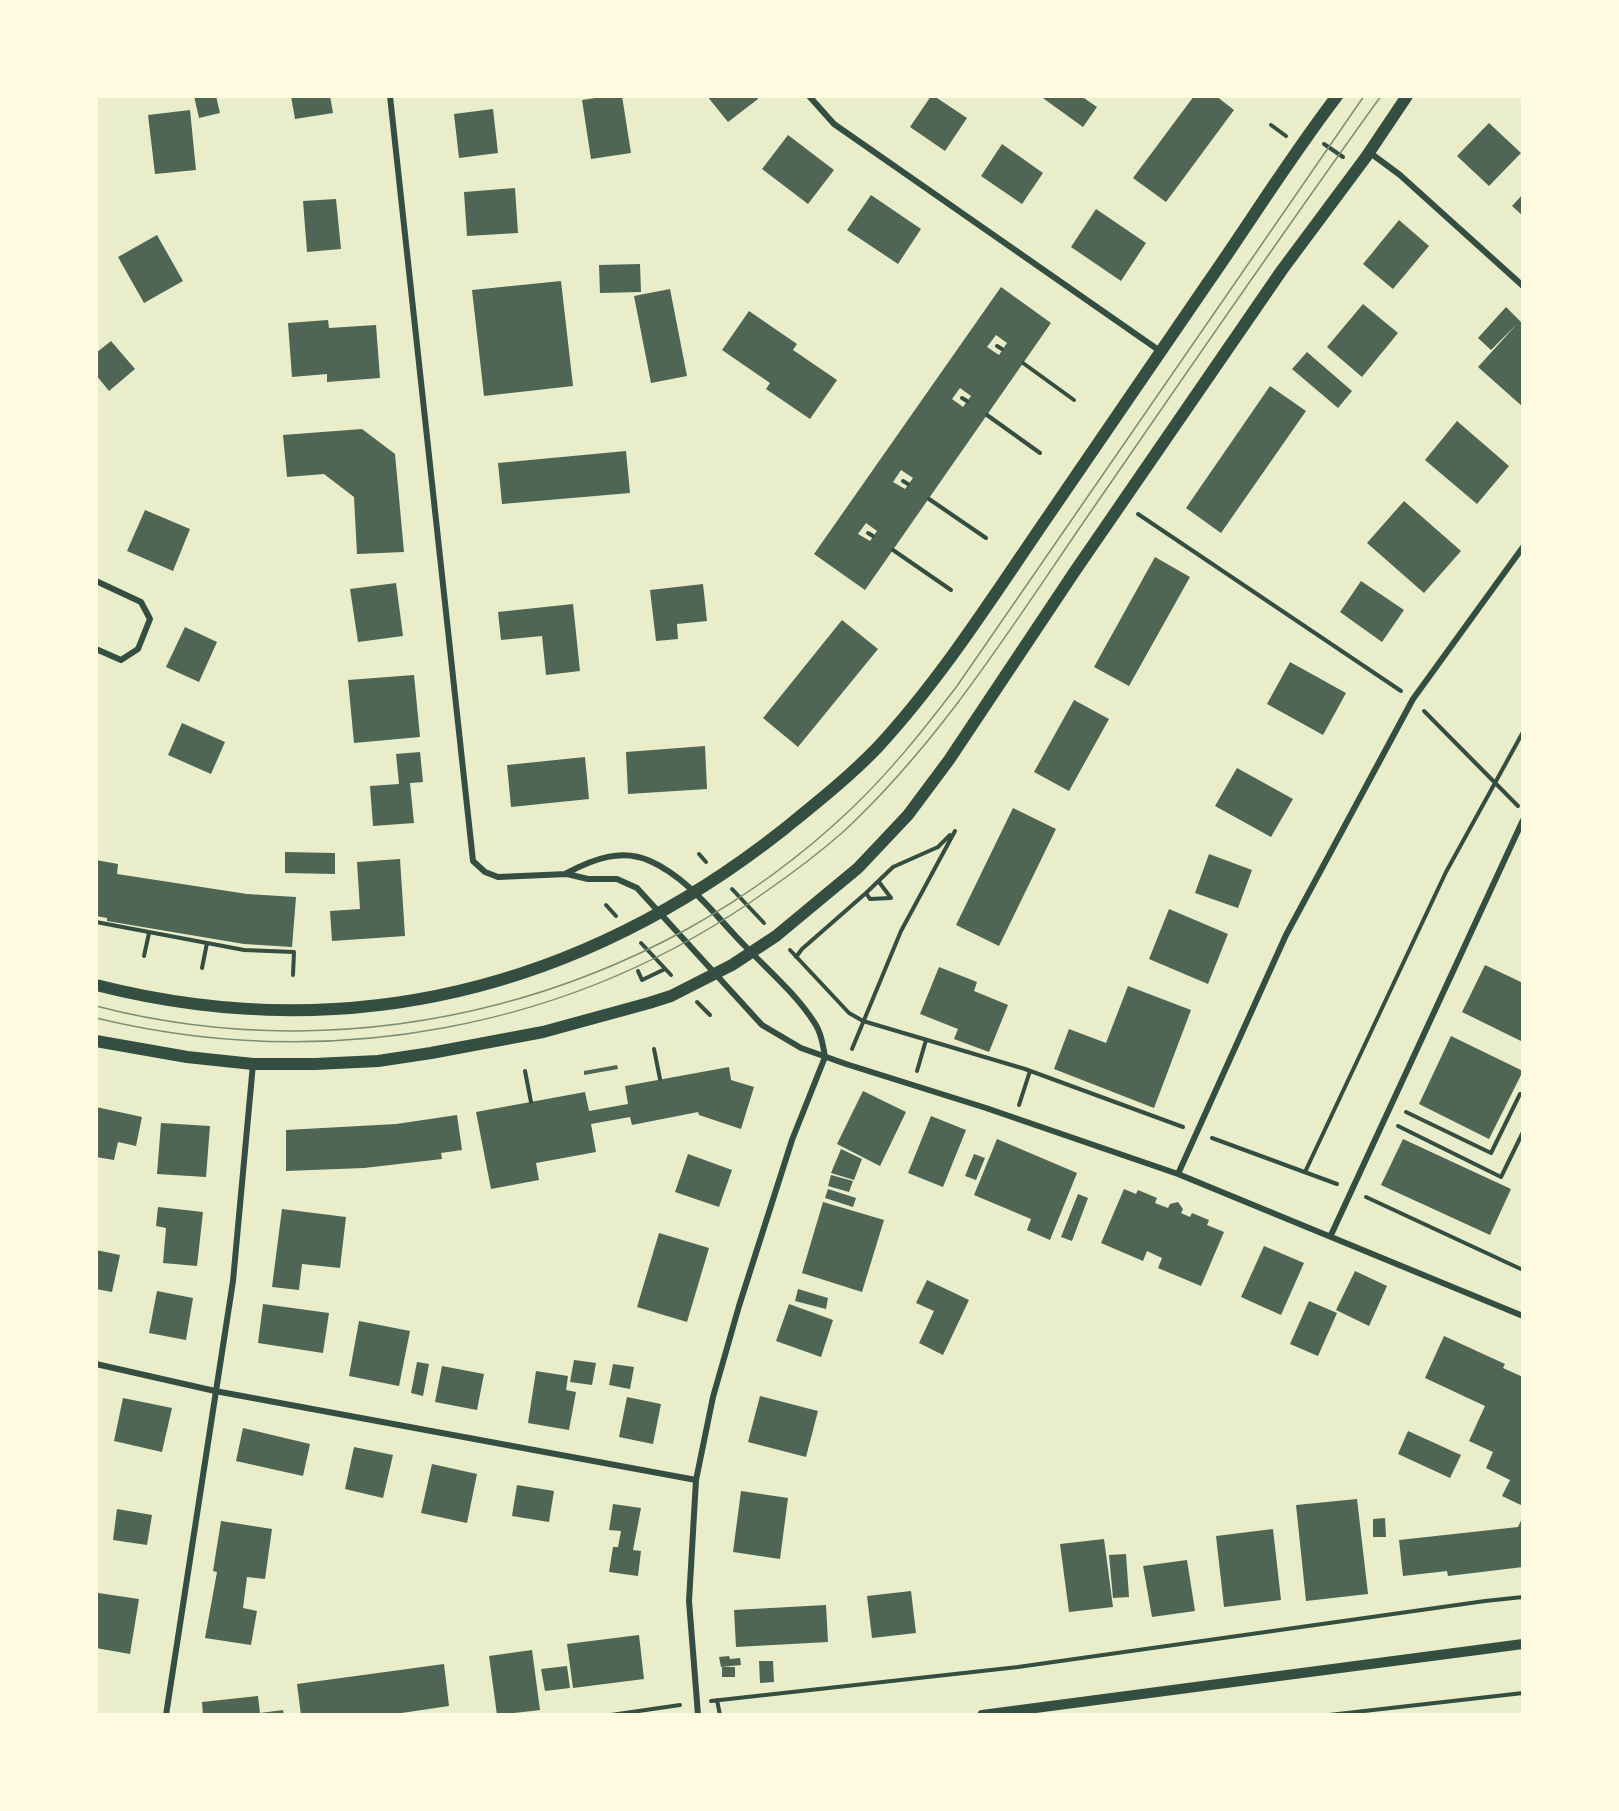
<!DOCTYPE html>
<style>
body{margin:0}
#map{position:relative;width:1619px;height:1811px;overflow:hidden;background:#e9edc9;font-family:"Asap Condensed",sans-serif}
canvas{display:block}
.frame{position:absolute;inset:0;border:98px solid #fefae0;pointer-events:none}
</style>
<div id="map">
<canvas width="1619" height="1811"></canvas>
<div class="frame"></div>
</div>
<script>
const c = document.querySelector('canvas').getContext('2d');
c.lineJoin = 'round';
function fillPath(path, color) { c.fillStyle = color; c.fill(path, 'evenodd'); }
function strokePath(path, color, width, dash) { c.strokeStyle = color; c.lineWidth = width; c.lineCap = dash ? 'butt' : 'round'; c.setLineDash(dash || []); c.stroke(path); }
const building = new Path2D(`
 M194,96H216L220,113L199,118Z
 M291,96H330L333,113L295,119Z
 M609,96H622L631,153L591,159L582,100Z
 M707,96H756L758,99L728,122Z
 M931,96H934L967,118L945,151L910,127Z
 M1040,96H1081L1097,107L1083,127Z
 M1194,96H1216L1234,110L1166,202L1133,178Z
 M493,109L498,153L459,158L454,114Z
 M190,110L196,170L155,174L148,115Z
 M1489,123L1521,153L1489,186L1457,156Z
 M788,135L834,170L808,204L762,169Z
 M1002,144L1043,173L1022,204L981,176Z
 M515,188L518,233L467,236L464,192Z
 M1523,194V216L1512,206Z
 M871,195L921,229L898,264L847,230Z
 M336,199L341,249L307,252L303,201Z
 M1096,209L1146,243L1121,281L1071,247Z
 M1399,220L1429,246L1393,289L1363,264Z
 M157,235L183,281L144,303L118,257Z
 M640,264L641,292L600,293L599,265Z
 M561,281L573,386L484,396L472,290Z
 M1001,287L1051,323L865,590L814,554ZM996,335L1007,343L999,355L987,347ZM960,388L971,396L963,407L952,399ZM901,470L913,478L905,489L893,482ZM866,523L877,531L870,541L858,534Z
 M670,289L687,376L651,383L634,296Z
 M1363,304L1398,333L1362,377L1327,347Z
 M1506,307L1523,324V407L1478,367L1517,324L1491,350L1478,338Z
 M749,311L797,344L793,350L837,380L810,419L766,389L770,383L722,350Z
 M328,320L329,328L376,325L380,378L327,382V374L292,377L288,323Z
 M111,341L135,369L109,391L96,375V353Z
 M1307,352L1352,391L1338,408L1292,369Z
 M1270,386L1306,411L1221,533L1186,508Z
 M1457,421L1509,466L1477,504L1425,460Z
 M362,429L395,454L404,552L357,554L354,497L324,474L287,477L283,435Z
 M626,451L630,493L502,504L498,463Z
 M1404,501L1461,551L1424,593L1367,543Z
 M145,510L190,529L173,571L127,551Z
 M1155,557L1190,577L1129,686L1094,667Z
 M1361,581L1404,610L1382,642L1340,612Z
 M396,583L403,636L358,642L350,589Z
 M703,584L707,621L677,624L678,639L656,641L650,590Z
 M573,604L580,671L546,675L542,636L501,640L498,612Z
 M842,620L878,649L798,747L763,718Z
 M185,627L217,642L199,682L166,667Z
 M1290,662L1346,693L1323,735L1267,704Z
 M414,675L420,737L354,743L348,680Z
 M1074,700L1109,719L1069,791L1034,772Z
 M182,723L225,742L211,774L168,755Z
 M705,746L707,789L628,794L626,752Z
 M420,752L423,782L410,783L414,823L373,826L370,786L399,784L396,754Z
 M585,757L589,799L511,807L507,765Z
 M1237,768L1293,799L1271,837L1215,806Z
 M1013,808L1056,829L999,946L956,925Z
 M285,852L335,853V874L285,873Z
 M1209,854L1252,870L1238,908L1195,893Z
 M400,859L405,936L332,941L330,911L360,909L357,862Z
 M96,860L118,864L117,874L247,894L296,897L292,947L244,944L107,921V918L96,916Z
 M1169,909L1228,934L1208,984L1149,959Z
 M1485,965L1523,983V1042L1462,1012Z
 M939,967L977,982L974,991L1008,1005L989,1052L954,1039L958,1029L920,1014Z
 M1128,986L1191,1010L1154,1108L1054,1069L1069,1029L1106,1043Z
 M1451,1036L1523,1071L1489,1139L1419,1104Z
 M617,1065L618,1069L584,1075V1071Z
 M729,1067L731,1080L754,1087L741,1129L699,1115L698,1112L632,1125L630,1117L591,1124L596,1152L536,1163L539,1180L491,1189L476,1112L585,1092L589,1111L628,1104L625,1086Z
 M863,1091L906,1112L880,1166L837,1144Z
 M96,1107L142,1117L136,1146L118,1142L114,1160L96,1157Z
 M457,1115L462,1150L441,1153L442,1159L364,1168L286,1171V1130L396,1124Z
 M931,1116L966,1130L943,1187L908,1173Z
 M161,1123L210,1126L206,1177L157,1174Z
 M997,1139L1077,1173L1050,1240L1027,1230L1031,1219L974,1195Z
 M1403,1139L1511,1189L1490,1235L1381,1185Z
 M841,1149L862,1159L854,1180L831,1173Z
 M688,1154L732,1170L719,1207L675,1192Z
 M974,1154L985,1158L976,1180L965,1176Z
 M831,1175L853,1181L849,1192L828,1186Z
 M828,1189L856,1198L853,1207L825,1198Z
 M1124,1189L1136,1194L1138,1190L1157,1198L1155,1203L1168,1208L1170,1204L1178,1202L1183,1209L1181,1213L1190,1217L1192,1213L1209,1220L1207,1225L1224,1232L1201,1286L1158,1268L1162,1258L1147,1251L1143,1261L1101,1243Z
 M1078,1194L1088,1198L1072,1241L1061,1237Z
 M823,1202L884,1220L862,1292L802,1273Z
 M158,1207L203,1212L197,1266L163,1263L166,1228L156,1226Z
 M282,1209L346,1217L340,1268L302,1264L299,1290L272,1287Z
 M659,1233L709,1248L687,1322L637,1307Z
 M1264,1246L1304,1263L1281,1315L1241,1297Z
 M96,1250L120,1255L112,1292L96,1289Z
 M1355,1271L1387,1286L1369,1326L1336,1310Z
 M927,1280L969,1300L943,1355L919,1343L934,1311L916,1303Z
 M798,1289L828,1298L826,1309L795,1301Z
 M157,1291L193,1298L186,1340L149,1333Z
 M1309,1301L1337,1313L1318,1356L1290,1344Z
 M263,1304L329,1313L323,1353L258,1343Z
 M789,1304L833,1320L821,1357L776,1341Z
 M359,1321L410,1331L399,1386L349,1376Z
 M1444,1336L1505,1364L1503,1368L1523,1377V1506L1502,1496L1510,1480L1486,1468L1493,1452L1469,1441L1485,1406L1425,1378Z
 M574,1360L596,1363L592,1385L570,1382Z
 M417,1362L429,1364L423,1396L411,1393Z
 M613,1364L634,1367L630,1389L609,1385Z
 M442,1366L484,1374L477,1410L435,1402Z
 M536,1371L568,1376L566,1390L576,1392L569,1430L528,1423Z
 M760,1396L818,1411L806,1457L748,1442Z
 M627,1397L661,1404L653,1444L619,1437Z
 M123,1398L172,1408L162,1452L114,1441Z
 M243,1428L310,1444L303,1476L236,1461Z
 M1408,1431L1461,1455L1450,1478L1398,1454Z
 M354,1447L393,1455L383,1498L345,1489Z
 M432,1464L477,1474L467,1523L421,1513Z
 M517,1485L554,1491L549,1522L512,1516Z
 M741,1491L788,1498L780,1559L733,1552Z
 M1357,1499L1368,1594L1306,1601L1296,1505Z
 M613,1504L641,1508L633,1550L641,1551L638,1576L609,1572L613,1547H618L621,1531L609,1530Z
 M117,1509L152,1515L147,1545L113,1540Z
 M1523,1516V1567L1448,1576L1447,1571L1403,1576L1399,1540L1518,1527Z
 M1385,1518L1386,1537H1373V1519Z
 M221,1521L272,1529L265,1579L247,1577L243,1608L257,1611L251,1645L205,1638L217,1572L213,1571Z
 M1273,1529L1281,1600L1224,1607L1216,1536Z
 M1104,1539L1113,1607L1069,1612L1060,1544Z
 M1126,1554L1129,1597L1113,1598L1109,1555Z
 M1187,1560L1195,1611L1152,1617L1143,1566Z
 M911,1591L916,1633L872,1638L867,1596Z
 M98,1593L139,1599L130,1654L96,1648Z
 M826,1605L828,1642L736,1647L734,1610Z
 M639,1635L644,1679L573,1688L567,1644Z
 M532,1650L540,1710L497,1715L489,1656Z
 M729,1656L730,1659L740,1658L741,1665L721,1667L719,1657Z
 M759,1661H773L774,1682L760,1683Z
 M444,1664L449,1706L388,1715H301L297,1684Z
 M567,1666L570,1688L545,1691L541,1669Z
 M722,1667H735V1677H722Z
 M258,1696L260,1713L283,1710L284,1715H203L202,1702Z`);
const path = new Path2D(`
 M1271,125L1286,136
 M1324,144L1343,157
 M997,346L1002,349
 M1023,363L1074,400
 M962,398L967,401
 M987,415L1040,453
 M903,481L908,484
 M929,499L986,538
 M1138,514L1401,691
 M868,533L873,536
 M893,550L951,590
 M1424,711L1518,806
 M699,854L706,862
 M732,889L764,923
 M866,893L870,899L891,898L879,882
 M606,905L616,916
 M96,922L244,950L294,952L293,975
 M641,943L671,975
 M790,950L849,1013L863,1021L1025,1069L1183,1127
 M144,956L149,933
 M796,957L802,949L866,893L893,867L938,847L950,835
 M202,968L207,943
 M638,971L642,980L665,969
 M697,1002L710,1015
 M654,1049L660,1079
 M852,1049L901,931L955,831
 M525,1071L531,1102
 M917,1071L926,1040
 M1019,1105L1030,1071
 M1406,1112L1491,1153L1520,1094L1523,1095
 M1398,1126L1501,1177L1523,1132
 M1212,1138L1337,1184
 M1305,1172L1446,872L1523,732
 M1366,1197L1523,1270
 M717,1700L720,1715
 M711,1701L1018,1667L1485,1601L1523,1597
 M611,1715L680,1705
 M1329,1715L1523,1693`);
const minor = new Path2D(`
 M390,96L473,861L485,872L498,877L567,874L588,879H617L637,888L762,1025L801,1048L846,1064L986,1108L1178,1174L1523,1316
 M809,96L834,124L1160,351
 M1369,152L1400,175L1523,286
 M96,581L141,602L150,619L138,649L121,660L96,649
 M567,873C593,859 622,848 650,861C689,878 717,918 746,947C769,971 796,994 814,1022C821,1032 823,1045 825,1057
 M1178,1174L1286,935L1413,699L1523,547
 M1331,1235L1523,820
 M96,1364L215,1391L696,1480
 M166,1715L233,1281L253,1064
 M698,1715L689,1601L696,1480L713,1397L739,1306L792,1140L825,1057`);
const tertiary = new Path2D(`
 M982,1715L1523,1644`);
const secondary = new Path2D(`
 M96,985C348,1049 581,989 783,830C815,804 848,778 877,748C939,681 989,603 1040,528C1096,445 1153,363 1209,281C1252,219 1291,156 1337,96
 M96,1041L187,1057L253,1064H315L378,1061L431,1053L543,1032L649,1003L671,996L732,965L776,936L858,868L908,815L949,760L1075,571L1282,270L1366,157L1407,96`);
const tram = new Path2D(`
 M96,1006C361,1075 653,998 851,809C891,771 924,729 957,686L1364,96
 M96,1018C328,1074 573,1030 768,890C794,872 819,853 843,832C940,742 1011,628 1085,520C1183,378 1280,236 1381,96`);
fillPath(building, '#4f6655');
strokePath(path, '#344e41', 4);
strokePath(minor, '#344e41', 6);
strokePath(tertiary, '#344e41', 10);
strokePath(secondary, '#344e41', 12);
strokePath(tram, '#7c8e77', 1.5);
</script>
